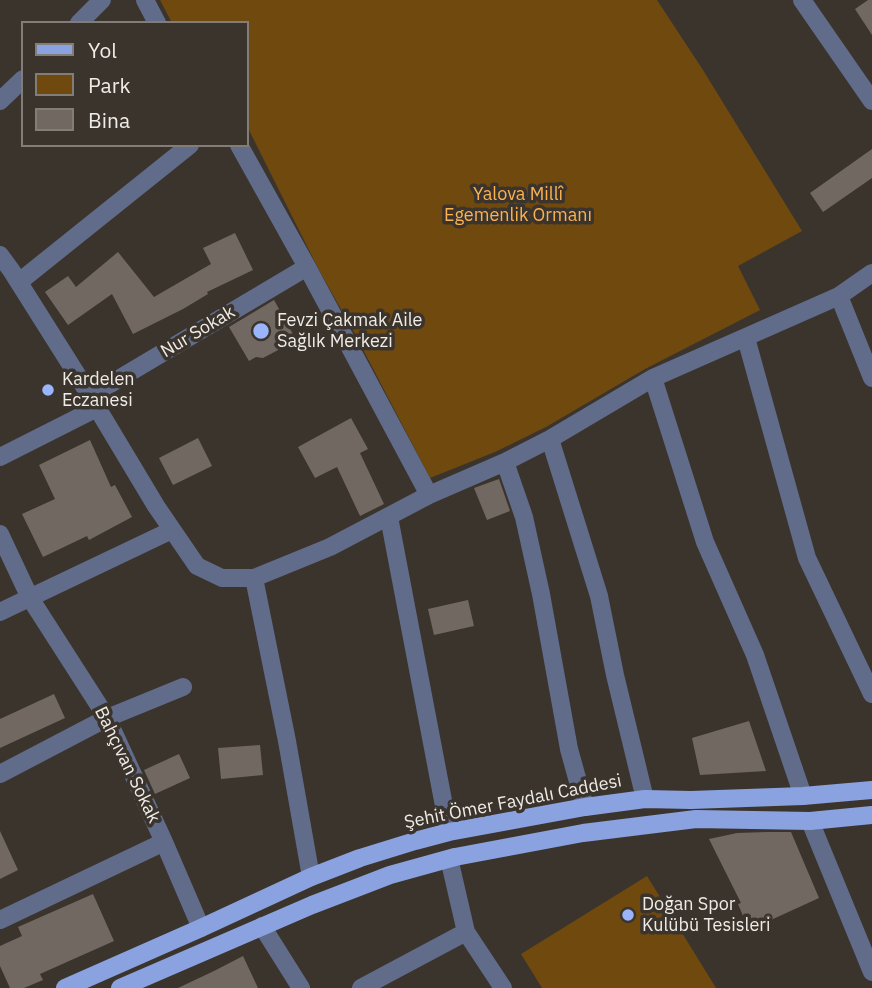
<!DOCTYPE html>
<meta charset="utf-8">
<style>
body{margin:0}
#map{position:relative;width:872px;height:988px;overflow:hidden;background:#3b342d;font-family:"IBM Plex Sans",sans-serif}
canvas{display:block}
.legend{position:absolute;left:21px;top:21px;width:228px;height:126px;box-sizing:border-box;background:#3b342d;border:2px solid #837d77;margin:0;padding:9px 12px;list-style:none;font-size:21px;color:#efebe6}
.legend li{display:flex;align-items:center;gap:14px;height:35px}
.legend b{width:35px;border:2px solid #837d77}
</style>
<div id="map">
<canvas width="872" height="988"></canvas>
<ul class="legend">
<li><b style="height:9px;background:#8ba2e0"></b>Yol</li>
<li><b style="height:19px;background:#70490f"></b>Park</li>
<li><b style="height:19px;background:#716961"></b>Bina</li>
</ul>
</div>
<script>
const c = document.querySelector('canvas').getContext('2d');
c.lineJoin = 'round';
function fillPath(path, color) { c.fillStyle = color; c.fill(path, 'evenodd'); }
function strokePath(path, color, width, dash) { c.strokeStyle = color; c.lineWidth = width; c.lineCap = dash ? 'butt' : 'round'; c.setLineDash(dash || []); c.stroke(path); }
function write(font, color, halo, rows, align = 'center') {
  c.font = font + ' "IBM Plex Sans",sans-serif'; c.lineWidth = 7; c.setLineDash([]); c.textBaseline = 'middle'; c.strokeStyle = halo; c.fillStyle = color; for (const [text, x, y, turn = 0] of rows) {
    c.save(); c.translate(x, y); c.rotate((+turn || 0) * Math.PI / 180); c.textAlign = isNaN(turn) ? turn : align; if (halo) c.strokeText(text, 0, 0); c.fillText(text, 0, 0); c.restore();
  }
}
const green = new Path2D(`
 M160,0H657L703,70L802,231L738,266L760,310L645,369L546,427L495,452L430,478L356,336L319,270L247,126V23H172Z
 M647,876L716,988H542L521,954Z`);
const building = new Path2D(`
 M868,0H872V35L855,9Z
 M872,149V178L823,212L810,193Z
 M235,233L253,270L207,292L208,294L183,309L133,334L112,294L68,325L45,292L68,276L76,287L118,252L154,297L211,264L203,248Z
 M274,300L294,336L282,343L280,349L263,358L256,357L249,361L229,327Z
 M351,418L368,449L360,453L384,504L360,516L337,467L315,478L298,447Z
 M198,438L212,466L173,485L159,458Z
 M90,440L111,487L115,485L132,517L89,540L87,536L43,557L22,514L55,499L39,465Z
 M499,479L510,511L487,520L474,488Z
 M468,600L474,626L434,635L428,609Z
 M54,694L65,718L0,748V719Z
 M749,721L766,771L700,775L692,738Z
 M260,745L263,775L221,779L218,748Z
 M179,754L190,778L155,794L144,770Z
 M0,831L18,870L0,879Z
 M767,832H791L819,898L749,930L738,904L741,903L709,839L737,833Z
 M93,894L114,941L40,974L43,980L24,988H10L0,966V946L22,936L18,927Z
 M243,956L258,988H178L214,971Z`);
const street = new Path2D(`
 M145,0L157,23
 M802,0L872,101
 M79,23L102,0
 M0,101L23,79
 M239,145L307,267L429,495
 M0,255L11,270L81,381L156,506L197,566L222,578H254L330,547L429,495L505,462L550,439L653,378L839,296L872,273
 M19,282L190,145
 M839,296L872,378
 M746,338L807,558L872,694
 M653,378L705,542L755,655L803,796
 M90,396L307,267
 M550,439L599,596L615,675L645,799
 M0,457L97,408
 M505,462L524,517L541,594L569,749L585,807
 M389,517L449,832
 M0,534L30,598L107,718L164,842L201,928
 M254,578L287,741L311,877
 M0,612L172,530
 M0,774L107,718L183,687
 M810,821L872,972
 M455,857L451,862V867L466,932L503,988
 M0,920L164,842
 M262,926L301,988
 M361,988L466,932`);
const primary = new Path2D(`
 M65,988L201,928L311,877L360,858L415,841L449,832L585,807L645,799L691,800L803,796L872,790
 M120,988L312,905L390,875L455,857L583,833L696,819L810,821L872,815`);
const markers = [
 [261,331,9,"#9bb5fd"],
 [48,390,7,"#9bb5fd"],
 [628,915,7,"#9bb5fd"]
];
const parkNames = [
 ["Yalova Millî",518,195],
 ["Egemenlik Ormanı",518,216]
];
const poiNames = [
 ["Fevzi Çakmak Aile",277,321],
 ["Sağlık Merkezi",277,342],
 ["Kardelen",62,380],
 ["Eczanesi",62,401],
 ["Doğan Spor",642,905],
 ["Kulübü Tesisleri",642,926]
];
const streetNames = [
 ["Nur Sokak",198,332,-31],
 ["Bahçıvan Sokak",127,765,64],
 ["Şehit Ömer Faydalı Caddesi",513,802,-11]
];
fillPath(green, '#70490f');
fillPath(building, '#716961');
strokePath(street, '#616c8b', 18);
strokePath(primary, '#8ba2e0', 18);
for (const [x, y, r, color] of markers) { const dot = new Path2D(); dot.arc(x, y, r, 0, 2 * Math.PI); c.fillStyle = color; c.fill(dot); strokePath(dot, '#3b342d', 2.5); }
write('18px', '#fcb251', '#3b342d', parkNames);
write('18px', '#efebe6', '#3b342d', poiNames, 'left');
write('18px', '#efebe6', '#3b342d', streetNames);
</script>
